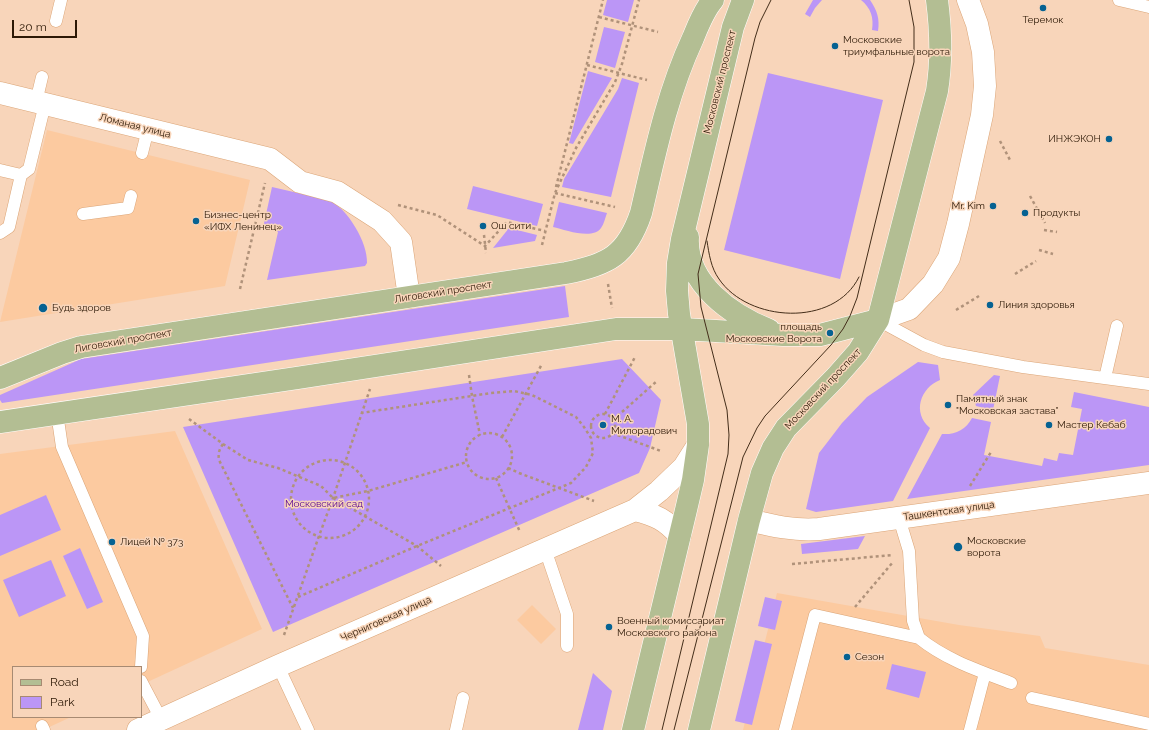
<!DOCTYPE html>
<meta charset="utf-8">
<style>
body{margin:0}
#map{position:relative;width:1149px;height:730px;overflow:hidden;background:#f8d5ba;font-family:Raleway,sans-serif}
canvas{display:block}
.legend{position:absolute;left:12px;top:666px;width:130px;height:52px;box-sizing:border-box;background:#f8d5ba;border:1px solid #a78a72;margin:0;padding:5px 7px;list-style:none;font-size:12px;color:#2d1906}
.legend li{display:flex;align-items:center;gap:8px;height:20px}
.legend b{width:20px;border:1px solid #a78a72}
.scale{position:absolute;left:12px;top:20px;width:65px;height:18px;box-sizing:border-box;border:2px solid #2d1906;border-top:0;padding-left:5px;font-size:12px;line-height:14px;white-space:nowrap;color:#2d1906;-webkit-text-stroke:3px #f8d5ba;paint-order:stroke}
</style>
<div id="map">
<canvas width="1149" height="730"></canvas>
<ul class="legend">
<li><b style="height:5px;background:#b3be93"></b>Road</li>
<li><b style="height:11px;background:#bb96f6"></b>Park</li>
</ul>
<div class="scale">20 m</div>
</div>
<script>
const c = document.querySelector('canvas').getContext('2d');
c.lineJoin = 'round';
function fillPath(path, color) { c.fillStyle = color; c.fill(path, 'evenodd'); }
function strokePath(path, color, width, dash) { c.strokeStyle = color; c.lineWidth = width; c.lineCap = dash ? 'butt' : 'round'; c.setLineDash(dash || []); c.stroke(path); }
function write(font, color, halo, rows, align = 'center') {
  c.font = font + ' Raleway,sans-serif'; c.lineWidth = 3; c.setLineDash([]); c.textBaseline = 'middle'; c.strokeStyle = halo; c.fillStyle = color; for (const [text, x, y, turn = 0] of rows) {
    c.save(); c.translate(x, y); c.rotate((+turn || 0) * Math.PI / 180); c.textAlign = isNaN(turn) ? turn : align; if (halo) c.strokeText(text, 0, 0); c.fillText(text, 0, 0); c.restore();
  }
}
const built = new Path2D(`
 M47,130L250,180L225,286L0,322Z
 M175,431L262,629L141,685V667H13V717H71L43,730H0V454Z
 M777,593L959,625L1040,636L1045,648L1149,665V730H743Z
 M532,605L556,629L541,644L517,620Z`);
const green = new Path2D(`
 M607,0H634L628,22L603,15Z
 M813,0H822L815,8L810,17L805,14Z
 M861,0H870C877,10 880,19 878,31L872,30C874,18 871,8 861,0Z
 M604,27L625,32L615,68L595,62Z
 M588,71L612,78L573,144L569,143Z
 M768,73L883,100L840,279L724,250Z
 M622,78L639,83L611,197L562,187L564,179L618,89Z
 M473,186L543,204L537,226L467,209Z
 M272,187C285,190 298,193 311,196C317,197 324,198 329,200C348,209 368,243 367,263L365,266L267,280L278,232L263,228Z
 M559,202L607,213C605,218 604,224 601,228C593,240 565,230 553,227Z
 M509,228L537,235L535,241L493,248Z
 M565,286L569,317L2,403L0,400V395L81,359Z
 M622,359L661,400L650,448L639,473L273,632L183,427Z
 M918,362L938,365L940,380C920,388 912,413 930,428L893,501L816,512L806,509L819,453L826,444L842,423L867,397Z
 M994,375L1000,376L993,410L976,406L973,395Z
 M1074,392L1149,407V465L907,499L942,434C954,435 966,430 972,418L991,422L984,455L1042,466L1044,458L1057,461L1059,453L1073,455L1082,409L1071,407Z
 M46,495L61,530L0,556V515Z
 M865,536L858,549L802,554L801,544Z
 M80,548L103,602L87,609L63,556Z
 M51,560L66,596L19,617L3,580Z
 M765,597L782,601L775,630L758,626Z
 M755,640L772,644L752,725L735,721Z
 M892,664L926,672L919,698L886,689Z
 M593,673L612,691L603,730H578Z`);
const path = new Path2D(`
 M599,17L658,32
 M587,65L647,80
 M1000,141L1010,160
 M556,187L603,0
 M555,193L615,207
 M1030,196L1045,223
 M398,205L437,215L485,246L507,222L545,231
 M1044,230L1057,232
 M484,235L486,253
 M542,245L555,193L576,148L615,82L622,64L639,0
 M1039,250L1053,254
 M1015,274L1036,261
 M608,284L612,308
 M240,289L265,183
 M956,310L979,296
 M469,375L472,396L480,435
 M605,414L635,357
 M591 426a12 12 0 1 1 24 0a12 12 0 1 1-24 0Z
 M189,419L223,444L248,460L278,468L321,486L333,498L368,491L467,462
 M613,420L657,381
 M612,433L661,451
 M466 456a23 23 0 1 1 46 0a23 23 0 1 1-46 0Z
 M502,437L542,364
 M223,444C219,450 218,453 219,460L293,608
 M291 499a39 39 0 1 1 78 0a39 39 0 1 1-78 0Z
 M508,468L519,473L594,501
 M496,478L520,532
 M970,486L991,452
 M333,498L417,546L441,566
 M792,564L893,555
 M298,597L417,546L571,483L586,467L593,453L591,438L584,427L576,417L532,395L514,391L491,393L361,413
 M855,607L893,562
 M284,635L319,536L333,498L370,389`);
const lane = new Path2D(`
 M1119,0L1149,7
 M56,21L61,0
 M36,102L42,77
 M142,153L148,129
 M0,170L21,175L9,227L0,233
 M21,175L29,169L45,104
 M83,214L128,208L131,196
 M878,320L924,345L943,352L1023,367L1149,384
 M1105,378L1117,326
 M57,413L62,447L143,636L141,667
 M545,549L567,614V646
 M919,638C946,660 980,671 1011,683
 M278,666L308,730
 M141,681L161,719
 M1032,698L1149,724
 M42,726L44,730
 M456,730L463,698
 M785,730L815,615L919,638L913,621L909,551L899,518
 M970,730L985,673`);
const street = new Path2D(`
 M0,93L270,159L300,182L337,192L382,221L401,242L409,297
 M878,320L909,309L933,284L949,258L958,224L982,115L985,86L983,52L977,24L968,0
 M635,510C656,515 666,520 680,536
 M138,730L278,666L635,510L659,491L684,467L698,445`);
const secondary = new Path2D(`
 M749,520C773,526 795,531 819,529L1149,483`);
const primary = new Path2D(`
 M688,237C685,283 731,315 769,330
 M0,378L62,353L81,347L566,273C608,265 627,255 641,213C655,153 667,94 693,38C698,26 704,10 713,0
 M0,422L297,378L616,329H682L783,335H820L878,320
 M633,730L686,510L693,480L698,445V424L679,314L677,291L678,263L682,239L733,27L743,0
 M699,730L749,520L762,473L773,448L786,428L836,377L858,352L878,320L937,91C942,60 941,31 937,0`);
const tram = new Path2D(`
 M707,241C709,254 711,268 719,279C748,322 834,328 859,277
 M662,730L728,454L729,435L727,410L701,307L698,274L755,38L760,22L771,0
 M674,730L743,457L757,428L765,416L831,345L843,329L850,316L857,298L914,62V27L909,0`);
const markers = [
 [1043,8,4,"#066292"],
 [835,46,4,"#066292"],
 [1109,139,4,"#066292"],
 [993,206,4,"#066292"],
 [1025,213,4,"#066292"],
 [196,221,4,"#066292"],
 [483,226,4,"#066292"],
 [990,305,4,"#066292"],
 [43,308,5,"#066292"],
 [830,333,4,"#066292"],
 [948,405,4,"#066292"],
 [603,425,4,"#066292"],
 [1049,425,4,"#066292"],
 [112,542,4,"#066292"],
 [958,547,5,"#066292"],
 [609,627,4,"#066292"],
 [847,657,4,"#066292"]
];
const poiNames = [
 ["Теремок",1043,20,"center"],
 ["Московские",843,40],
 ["триумфальные ворота",843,52],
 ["ИНЖЭКОН",1101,139,"right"],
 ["Mr. Kim",985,206,"right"],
 ["Продукты",1033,213],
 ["Бизнес-центр",204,215],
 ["«ИФХ Ленинец»",204,227],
 ["Ош сити",491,226],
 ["Линия здоровья",998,305],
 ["Будь здоров",52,308],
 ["площадь",822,327,"right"],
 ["Московские Ворота",822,339,"right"],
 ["Памятный знак",956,399],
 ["\"Московская застава\"",956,411],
 ["М. А.",611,419],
 ["Милорадович",611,431],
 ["Мастер Кебаб",1057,425],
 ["Московские",967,541],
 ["ворота",967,553],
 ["Лицей № 373",120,542],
 ["Военный комиссариат",617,621],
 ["Московского района",617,633],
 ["Сезон",855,657]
];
const streetNames = [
 ["Московский проспект",720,82,-76],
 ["Ломаная улица",135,126,14],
 ["Лиговский проспект",443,292,-9],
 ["Лиговский проспект",123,341,-10],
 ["Московский проспект",823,389,-47],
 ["Ташкентская улица",949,511,-8],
 ["Черниговская улица",386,619,-24]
];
const parkNames = [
 ["Московский сад",324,504]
];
fillPath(built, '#fccaa0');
fillPath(green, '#bb96f6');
strokePath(lane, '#dba577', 13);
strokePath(street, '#dba577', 23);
strokePath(secondary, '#dba577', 23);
strokePath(primary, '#fff', 23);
strokePath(path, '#b0927a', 2.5, [3, 3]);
strokePath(lane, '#fff', 12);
strokePath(street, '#fff', 22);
strokePath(secondary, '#fff', 22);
strokePath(primary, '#b3be93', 22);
strokePath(tram, '#432d19', 1);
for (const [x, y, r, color] of markers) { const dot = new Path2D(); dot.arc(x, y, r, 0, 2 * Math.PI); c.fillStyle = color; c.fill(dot); strokePath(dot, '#f8d5ba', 1.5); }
write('10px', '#2d1906', '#f8d5ba', poiNames, 'left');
write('10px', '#2d1906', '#f8d5ba', streetNames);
write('10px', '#550194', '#f8d5ba', parkNames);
</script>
